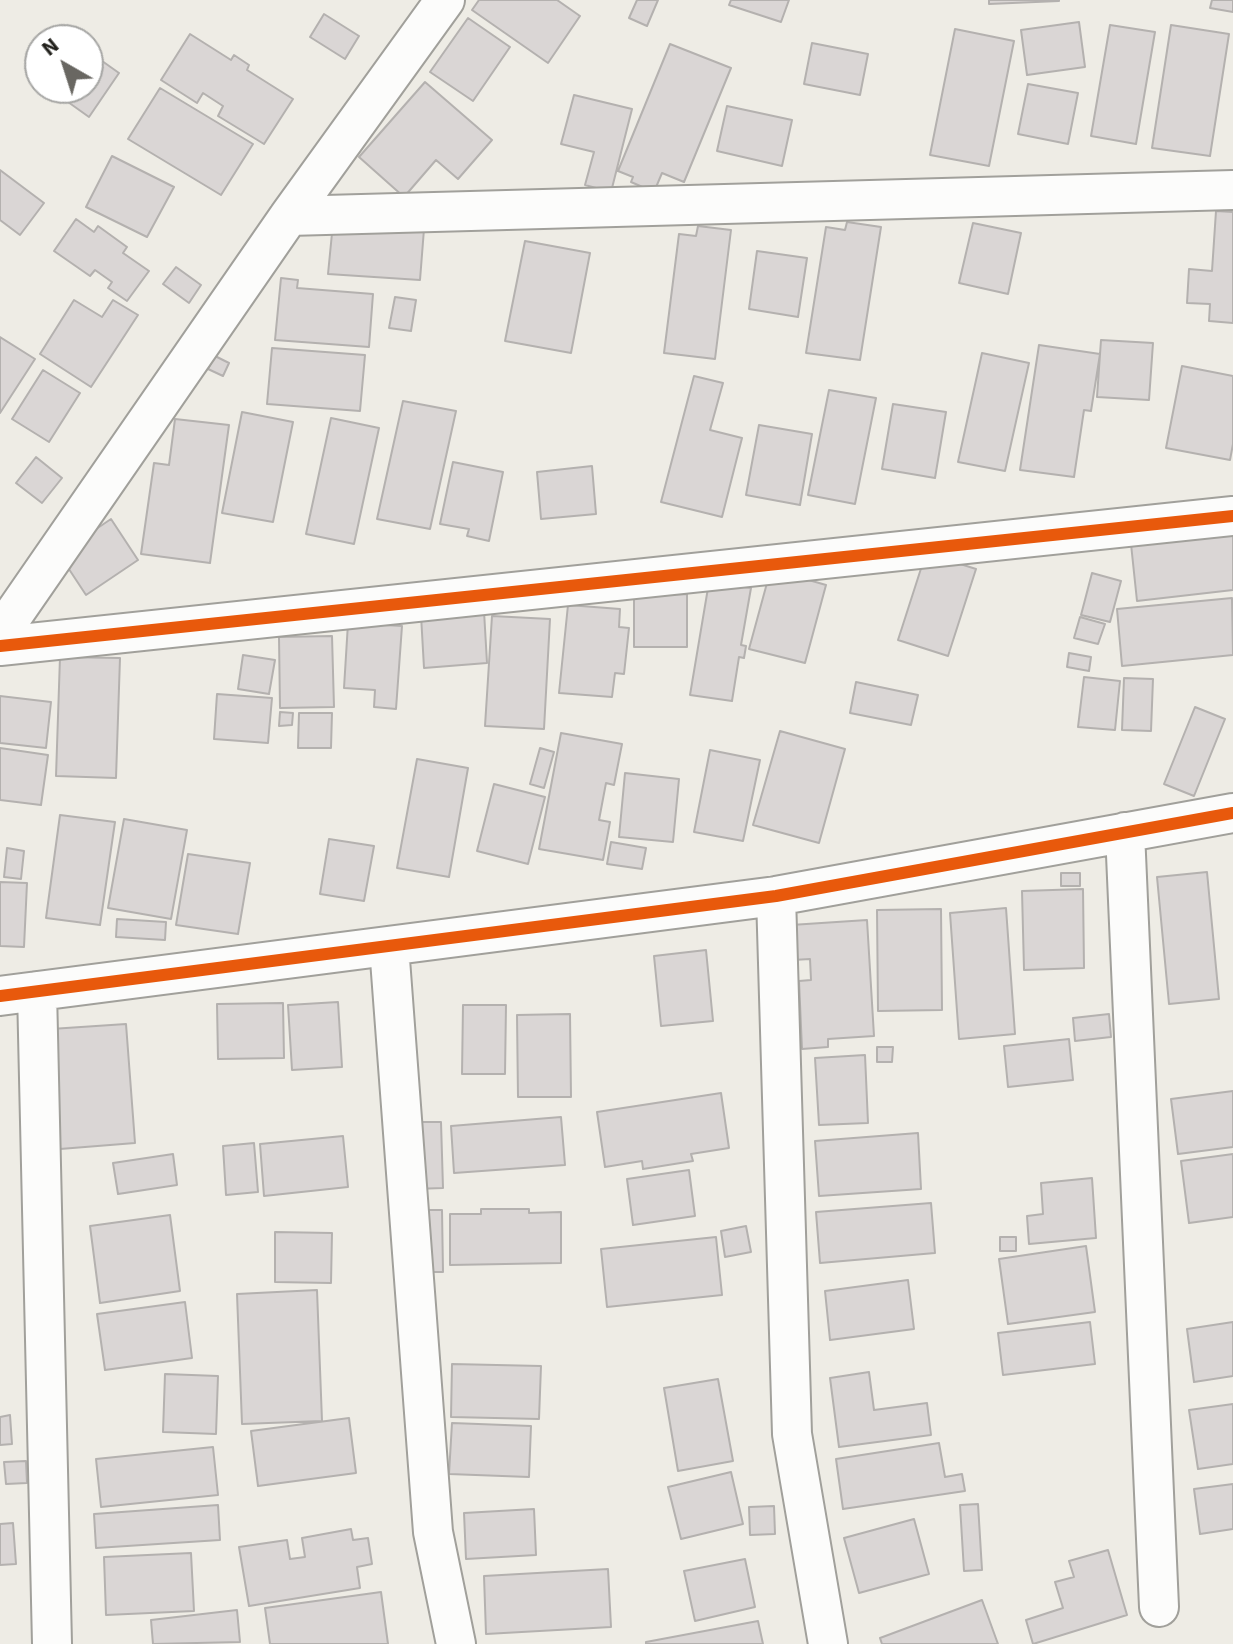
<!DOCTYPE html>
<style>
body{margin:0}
#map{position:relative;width:1233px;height:1644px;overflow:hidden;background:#eeece5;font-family:"Source Sans 3",sans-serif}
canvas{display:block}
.north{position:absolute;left:24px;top:24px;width:80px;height:80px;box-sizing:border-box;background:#fff;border:2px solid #a6a6a4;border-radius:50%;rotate:321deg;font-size:22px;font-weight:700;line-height:32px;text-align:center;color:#21201b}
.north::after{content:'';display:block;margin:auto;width:28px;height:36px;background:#696762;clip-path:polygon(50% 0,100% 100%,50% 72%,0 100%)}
</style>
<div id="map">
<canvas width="1233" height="1644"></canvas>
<div class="north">N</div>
</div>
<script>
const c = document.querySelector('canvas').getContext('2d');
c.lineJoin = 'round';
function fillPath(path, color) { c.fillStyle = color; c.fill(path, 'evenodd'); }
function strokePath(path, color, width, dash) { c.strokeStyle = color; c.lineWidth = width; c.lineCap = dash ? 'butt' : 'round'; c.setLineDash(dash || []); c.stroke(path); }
const building = new Path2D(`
 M479,0H557L580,16L548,63L472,10Z
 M637,0H658L647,26L629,18Z
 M731,0H789L781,22L729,5Z
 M989,0H1059V1L989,4Z
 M1212,0H1233V12L1210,8Z
 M324,14L359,36L345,59L310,37Z
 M468,18L510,47L473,101L430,72Z
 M1079,22L1085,67L1027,75L1021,30Z
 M1110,25L1155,32L1136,144L1091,136Z
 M1171,25L1229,34L1210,156L1152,148Z
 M955,29L1014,41L989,166L930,155Z
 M190,34L231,60L234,55L249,65L247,70L293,99L264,144L218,116L223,106L203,93L197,103L161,80Z
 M812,43L868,54L860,95L804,84Z
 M670,44L731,68L684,182L662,173L654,192L631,182L633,177L618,171Z
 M88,51L119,73L89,117L54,92L57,88H88Z
 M425,82L492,140L458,179L436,160L404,197L359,157Z
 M1028,84L1078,93L1068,144L1018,134Z
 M160,88L253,144L221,195L128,139Z
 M574,95L632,109L611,192L585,185L594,152L561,144Z
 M727,106L792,120L782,166L717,151Z
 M112,156L174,187L147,237L86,207Z
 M0,170L44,203L20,235L0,220Z
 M1216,211L1233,212V323L1209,321L1210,304L1187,303L1189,269L1212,271Z
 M76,219L94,232L98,226L127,247L123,253L149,271L127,301L108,288L112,282L95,270L90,276L54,251Z
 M847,222L881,227L860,360L806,353L826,227L845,230Z
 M333,223L424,229L420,280L328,274Z
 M973,223L1021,233L1008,294L959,283Z
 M698,226L731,230L715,359L664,353L679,234L696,236Z
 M525,241L590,253L571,353L505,341Z
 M757,251L807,258L798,317L749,309Z
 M176,267L201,285L189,303L163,284Z
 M281,278L298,280L297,288L373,294L369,347L275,340Z
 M395,297L416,300L411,331L389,328Z
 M74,300L102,317L113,300L138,315L91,387L40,354Z
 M0,337L35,359L0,413Z
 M1101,340L1153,343L1149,400L1097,397Z
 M1039,345L1100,354L1091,411L1084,410L1074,477L1020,470Z
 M272,348L365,355L360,411L267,404Z
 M982,353L1029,363L1005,471L958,462Z
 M215,356L229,363L223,376L208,369Z
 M1182,366L1233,376V444L1230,460L1166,448Z
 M43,370L80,393L49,442L12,419Z
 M694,376L723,383L710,430L742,438L722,517L661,502Z
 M829,390L876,398L855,504L808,495Z
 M403,401L456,411L430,529L377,519Z
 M893,404L946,412L935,478L882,469Z
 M242,412L293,422L273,522L222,513Z
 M331,418L379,428L354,544L306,534Z
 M175,419L229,425L210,563L141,554L154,463L169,465Z
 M759,425L812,434L800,505L746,495Z
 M36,457L62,478L42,503L16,483Z
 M453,462L503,472L489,541L467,536L469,529L440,524Z
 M592,466L596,514L541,519L537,472Z
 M111,519L138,560L86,595L59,554Z
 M1233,533V590L1137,601L1131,544Z
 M926,553L976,569L948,656L898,640Z
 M770,572L788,574L826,585L805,663L749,649Z
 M1092,573L1121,581L1110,622L1081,615Z
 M709,582L751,588L741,645L746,646L744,658L739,657L732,701L690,695Z
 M687,594V647H634V595Z
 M1232,598L1233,655L1122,666L1117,609Z
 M568,605L620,609L619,627L629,628L624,674L615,673L612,697L559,693Z
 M484,611L487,663L424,668L421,615Z
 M492,616L550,619L544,729L485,726Z
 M1080,617L1105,624L1098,644L1074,638Z
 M348,623L402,626L396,709L374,707L375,690L344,688Z
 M332,636L334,707L280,708L279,637Z
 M1069,653L1091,657L1089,671L1067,667Z
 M243,655L275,660L269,694L238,689Z
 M60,657L120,658L116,778L56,776Z
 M1084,677L1120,681L1115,730L1078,727Z
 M1124,678L1153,679L1151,731L1122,730Z
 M856,682L918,695L911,725L850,713Z
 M217,694L272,698L268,743L214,739Z
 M0,696L51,702L46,748L0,743Z
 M1195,707L1225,719L1194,796L1164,784Z
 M280,712L293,713L292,725L279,726Z
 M299,713H332L331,748H298Z
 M780,731L845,749L819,843L753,825Z
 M561,733L622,744L614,785L606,783L599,820L610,822L603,860L539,849Z
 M0,748L48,755L41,805L0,800Z
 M540,748L554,752L544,788L530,784Z
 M710,750L760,760L743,841L694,832Z
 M417,759L468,768L449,877L397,868Z
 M625,773L679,779L673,842L619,837Z
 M494,784L545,797L528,864L477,851Z
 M60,815L115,822L100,925L46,918Z
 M124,819L187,830L171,919L108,908Z
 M329,839L374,846L364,901L320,894Z
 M611,842L646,848L642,869L607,864Z
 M7,848L24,851L21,879L4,877Z
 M188,854L250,863L238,934L176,925Z
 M1207,872L1219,999L1169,1004L1157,877Z
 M1061,873H1080V886H1061Z
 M0,882L27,883L24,947L0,946Z
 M1083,889L1084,968L1024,970L1022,891Z
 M1006,908L1015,1034L959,1039L950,913Z
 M941,909L942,1010L878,1011L877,910Z
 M117,919L166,922L165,940L116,937Z
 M867,920L874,1036L828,1039V1047L802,1049L799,981L811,980L810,959L793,960L791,925Z
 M706,950L713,1021L661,1026L654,956Z
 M338,1002L342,1067L292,1070L288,1005Z
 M283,1003L284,1058L218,1059L217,1004Z
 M463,1005H506L505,1074H462Z
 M570,1014L571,1097H518L517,1015Z
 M1109,1014L1111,1037L1075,1041L1073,1018Z
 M126,1024L135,1143L60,1149L51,1029Z
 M1069,1039L1073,1080L1008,1087L1004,1046Z
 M877,1047H893L892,1062H877Z
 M865,1055L868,1123L819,1125L815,1058Z
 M1233,1091V1147L1178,1154L1171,1099Z
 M721,1093L729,1148L691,1154L693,1161L643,1169L642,1161L605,1167L597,1112Z
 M561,1117L565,1165L454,1173L451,1126Z
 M413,1122H441L443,1188L414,1189Z
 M918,1133L921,1189L819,1196L815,1141Z
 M343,1136L348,1187L264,1196L260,1144Z
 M254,1143L258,1192L226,1195L223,1146Z
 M173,1154L177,1185L118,1194L113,1163Z
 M1233,1154V1217L1189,1223L1181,1161Z
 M689,1170L695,1216L633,1225L627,1179Z
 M1092,1178L1096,1238L1029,1244L1027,1216L1043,1214L1041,1183Z
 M931,1203L935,1253L820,1263L816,1212Z
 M481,1209H529V1213L561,1212V1263L450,1265V1214H481Z
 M419,1210H442L443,1272H419Z
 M170,1215L180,1291L100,1303L90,1226Z
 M746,1226L751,1252L725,1257L721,1231Z
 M275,1232L332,1233L331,1283L275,1282Z
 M716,1237L722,1295L607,1307L601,1249Z
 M1000,1237H1016V1251H1000Z
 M1086,1246L1095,1312L1008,1324L999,1259Z
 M908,1280L914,1329L830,1340L825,1291Z
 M317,1290L322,1421L242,1424L237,1294Z
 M185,1302L192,1358L105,1370L97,1314Z
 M1090,1322L1095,1364L1003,1375L998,1333Z
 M1233,1322V1376L1194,1382L1187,1329Z
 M452,1364L541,1366L539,1419L451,1417Z
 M869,1372L874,1410L927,1403L931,1435L839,1447L830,1378Z
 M165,1374L218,1376L216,1434L163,1432Z
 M718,1379L733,1461L678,1471L664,1388Z
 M1233,1404V1464L1198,1469L1189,1410Z
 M10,1415L12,1444L0,1445V1417Z
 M349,1418L356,1473L258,1486L251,1431Z
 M452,1423L531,1426L529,1477L449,1474Z
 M939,1443L945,1477L962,1474L965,1491L843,1509L836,1459Z
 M213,1447L218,1495L101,1507L96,1459Z
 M26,1461L27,1483L6,1484L4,1462Z
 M731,1472L743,1524L681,1539L668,1487Z
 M1233,1484V1529L1200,1534L1194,1489Z
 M978,1504L982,1570L964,1571L960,1505Z
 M218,1505L220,1540L96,1548L94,1514Z
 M774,1506L775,1534L750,1535L749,1507Z
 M534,1509L536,1555L466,1559L464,1513Z
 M914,1519L929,1574L859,1593L844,1538Z
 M13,1523L16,1564L0,1565V1524Z
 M351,1529L353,1540L368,1538L372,1564L357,1567L360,1588L249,1606L239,1547L287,1540L290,1559L305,1557L302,1538Z
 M1108,1550L1127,1615L1033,1644L1026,1620L1063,1608L1055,1582L1074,1577L1069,1561Z
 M191,1553L194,1611L106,1615L104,1557Z
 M745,1559L755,1607L695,1621L684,1571Z
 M608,1569L611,1627L486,1634L484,1576Z
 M381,1592L388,1644H270L265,1608Z
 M982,1600L998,1644H882L880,1638Z
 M237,1610L240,1642L153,1644L151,1620Z
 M758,1621L763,1644H646V1642Z`);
const minor = new Path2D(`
 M289,216L1233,190
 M0,634L289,216L445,0
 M0,646L1233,516
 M1125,832L1159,1607
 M776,896L792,1434L828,1644
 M389,946L433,1532L456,1644
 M37,991L52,1644
 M0,996L776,896L1233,813`);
const cycleway = new Path2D(`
 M0,646L1233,516
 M0,996L776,896L1233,813`);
fillPath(building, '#dad6d5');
strokePath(building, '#b4b1af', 2);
strokePath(minor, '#a1a09b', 42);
strokePath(minor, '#fcfcfb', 38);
strokePath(cycleway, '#e8590c', 12);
</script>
